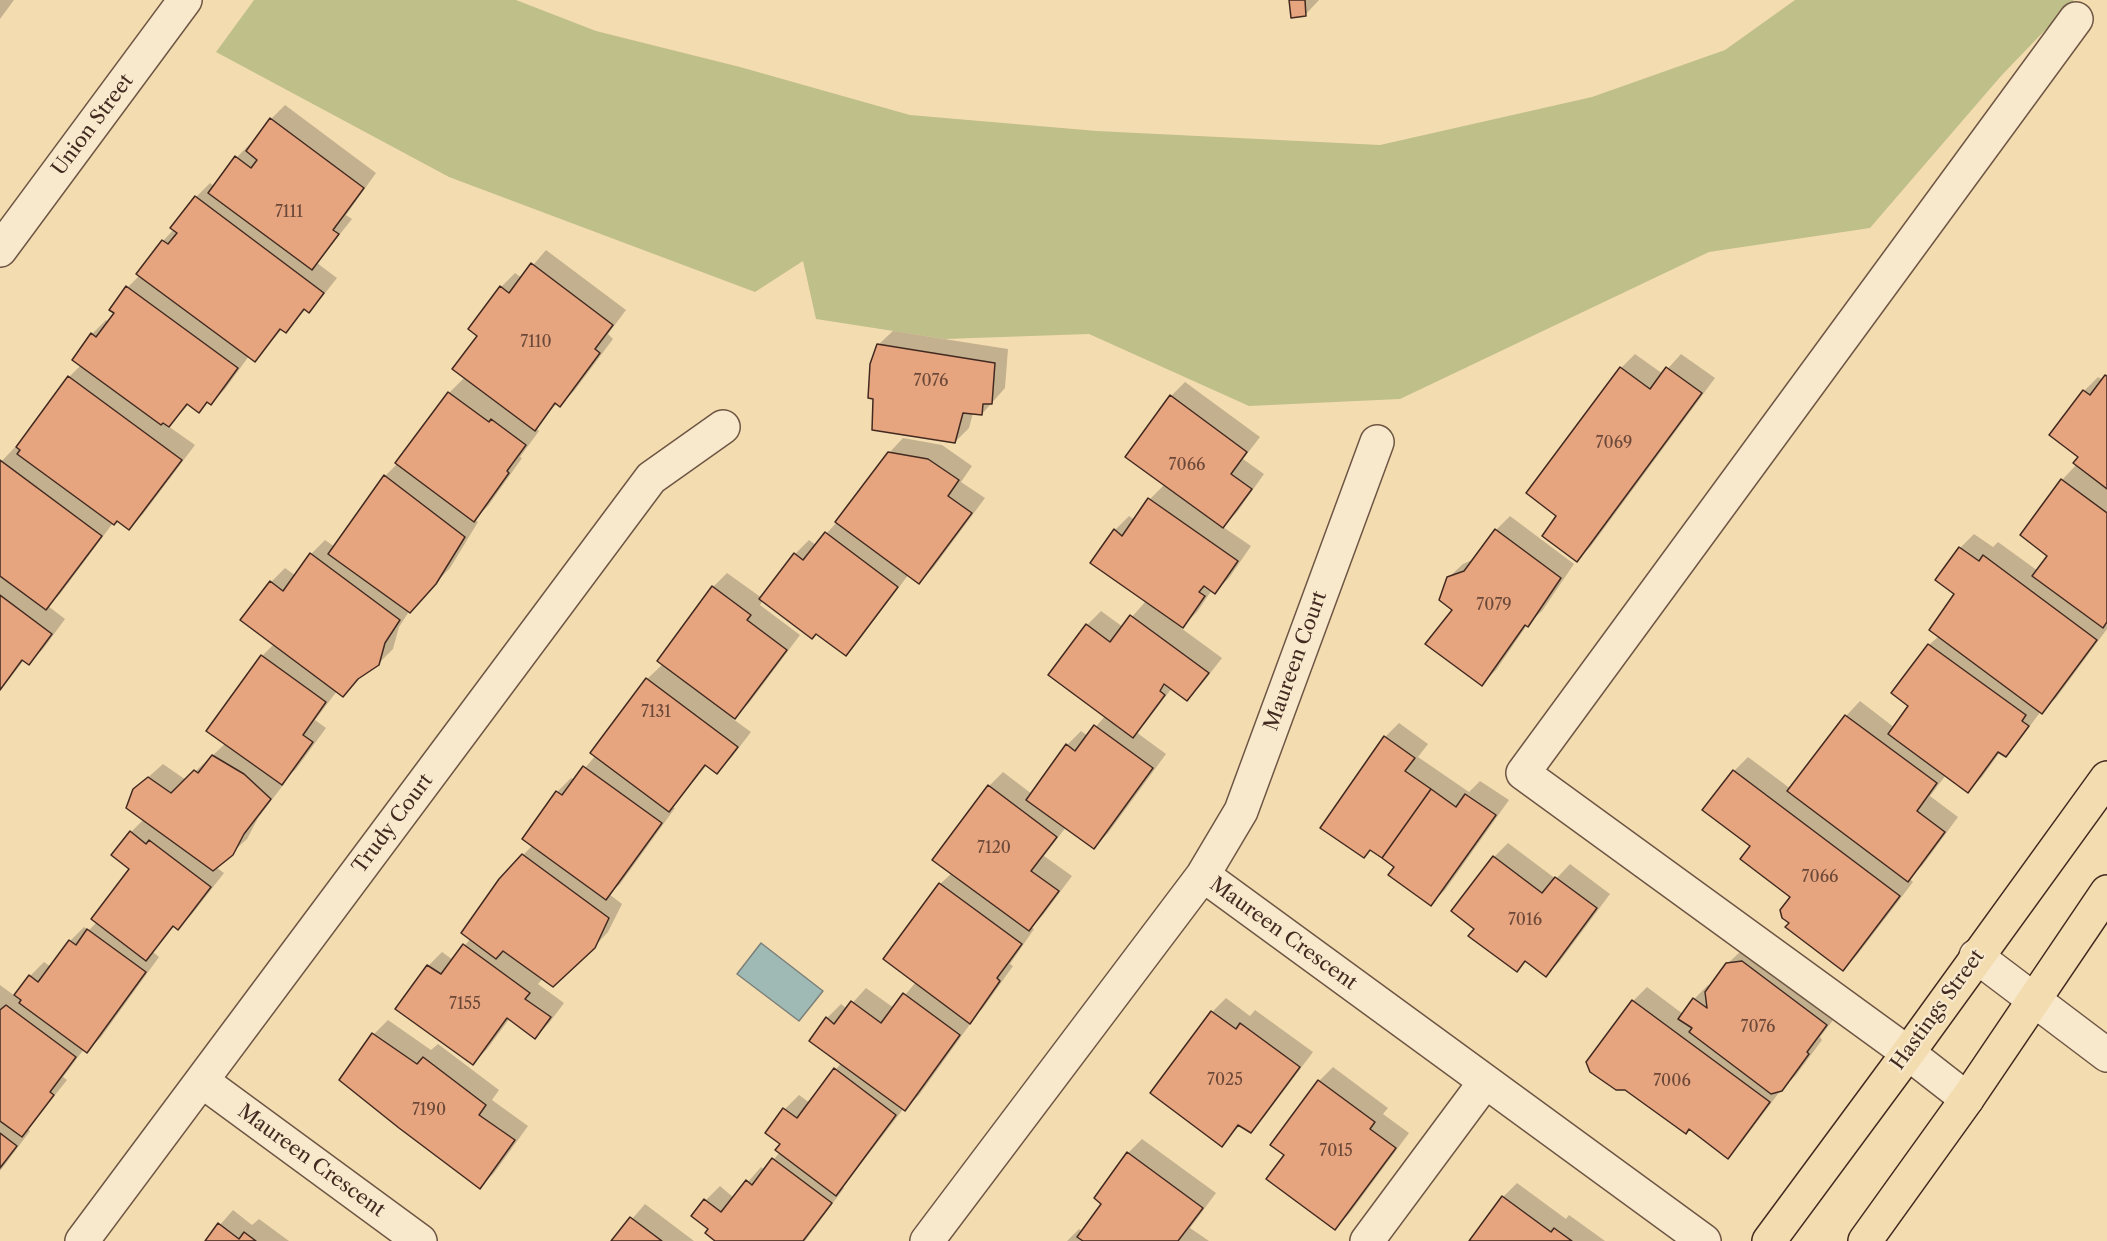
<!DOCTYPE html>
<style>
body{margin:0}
canvas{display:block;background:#f4dcb1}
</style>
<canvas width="2107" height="1241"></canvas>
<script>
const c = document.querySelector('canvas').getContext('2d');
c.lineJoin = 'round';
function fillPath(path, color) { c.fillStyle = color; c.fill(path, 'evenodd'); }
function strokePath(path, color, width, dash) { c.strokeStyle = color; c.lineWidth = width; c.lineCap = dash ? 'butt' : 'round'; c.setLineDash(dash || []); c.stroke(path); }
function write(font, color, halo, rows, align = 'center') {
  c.font = font + ' "Libre Caslon Text",serif'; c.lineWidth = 4.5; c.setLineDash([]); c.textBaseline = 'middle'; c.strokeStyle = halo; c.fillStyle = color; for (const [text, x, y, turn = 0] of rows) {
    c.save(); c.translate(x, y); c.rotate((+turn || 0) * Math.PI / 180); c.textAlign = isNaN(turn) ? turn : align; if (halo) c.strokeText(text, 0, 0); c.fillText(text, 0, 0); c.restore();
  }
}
const green = new Path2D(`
 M254,0H516L596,31L740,67L910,115L1097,131L1380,145L1592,97L1725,50L1795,0H2074L2001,76L1870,228L1709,252L1400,399L1249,406L1089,334L945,339L816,319L803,261L755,292L449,177L216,52Z`);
const water = new Path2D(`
 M761,943L823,991L799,1021L737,974Z`);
const shadow = new Path2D(`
 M0,0H14L0,19Z
 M1291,0H1319L1305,15Z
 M285,105L376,173L346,215L352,219L317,263L337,278L322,297L308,311L306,309L285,331L282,329L255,360L249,356L225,389L211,403L209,401L199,411L189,404L168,426L195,445L143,514L129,528L118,520L113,523L60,594L48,606L65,619L43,649L29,663L24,660L0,691V463L15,447L16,448L69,377L81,365L92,334L106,320L109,322L116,313L111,310L128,287L140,275L163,241L174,229L196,197L210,183L214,186L237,157L251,143L253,144L271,119Z
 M546,250L626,310L608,334L613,339L574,391L560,405L557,403L536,428L539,431L520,457L522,458L488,506L474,519L478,522L450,568L410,610L399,627L393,649L378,664L362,674L343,695L337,691L315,720L326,728L296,769L282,782L284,784L258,818L247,839L216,867L224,873L192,914L178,928L175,925L153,952L159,957L101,1037L87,1051L84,1049L63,1077L67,1080L28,1129L30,1131L0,1171V985L15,996L30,976L44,962L51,967L70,941L84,927L89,930L97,922L131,868V832L144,819L134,790L163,764L186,780L226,743L262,656L274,644L271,582L285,568L296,576L311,554L325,540L335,547L385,476L398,463L449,393L465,377L479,335L470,328L501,287L515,273L522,278Z
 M893,331L1008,349L1005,388L982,414L973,413L969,428L955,442L875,398L878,345Z
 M1635,354L1663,374L1681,354L1715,378L1591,546L1577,560L1558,515L1621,368Z
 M2107,375V629L2056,698L2041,711L2019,741L2005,755L2000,752L1982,777L1968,791L1946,775L1930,796L1958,817L1922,866L1909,878L1913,882L1857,955L1843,969L1791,923L1793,896L1752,846L1734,771L1748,757L1791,789L1846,716L1860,701L1895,728L1911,706L1893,693L1929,645L1939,636L1956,594L1937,580L1960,548L1974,534L1993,547L1998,542L2038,571L2050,556L2062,480L2077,464L2080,457L2084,391L2098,377L2103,380Z
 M1185,382L1260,437L1243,459L1264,474L1237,512L1223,527L1251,546L1229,578L1215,592L1212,590L1197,612L1181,628L1222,658L1201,685L1187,699L1172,688L1146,722L1136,732L1166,754L1108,833L1094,847L1066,827L1044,856L1072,876L1043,915L1031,927L1034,929L1010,964L1013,966L983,1008L972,1019L973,1020L919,1095L905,1109L904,1108L843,1187L844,1188L805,1241H717L710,1229L706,1200L720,1186L734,1198L761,1167L765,1170L780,1152L782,1144L767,1132L785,1109L799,1095L810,1103L841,1063L827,1018L841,1004L847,1009L866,988L894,1008L916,982L885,959L940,884L952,873L989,786L1003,772L1032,794L1067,745L1081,731L1088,736L1105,716L1087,625L1101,611L1123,627L1146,601L1115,530L1129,516L1135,520L1150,499L1165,484L1171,396Z
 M903,438L942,445L972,466L961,482L985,498L933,568L919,582L909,574L859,640L845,654L816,632L763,600L760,605L800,635L749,703L733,719L751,732L731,758L717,772L707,765L672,807L675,808L620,884L609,894L622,904L608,932L594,947L543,978L538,984L564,1003L549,1023L535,1037L510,1018L487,1049L473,1063L397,1008L428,966L442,952L453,960L471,938L523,855L533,845L557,792L571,778L575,780L596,755L592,752L647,679L663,664L659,661L713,587L727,573L762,598L795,554L809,540L816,545L837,522L889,453Z
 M1510,516L1574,564L1542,611L1527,625L1496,670L1482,684L1454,609L1448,578L1463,564L1474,559L1496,530Z
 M1399,723L1428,744L1418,757L1469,792L1480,781L1509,800L1445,890L1431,904L1396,866L1385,737Z
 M1508,843L1556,879L1570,864L1610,894L1560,961L1546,975L1527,960L1517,970L1476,928L1494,857Z
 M1742,950L1840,1011L1820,1037L1822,1040L1796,1075L1781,1090L1741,1143L1727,1157L1690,1128L1686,1132L1633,1001L1647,987L1683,1014L1694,999L1708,985L1711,987L1727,964Z
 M1226,998L1250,1016L1255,1010L1313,1052L1264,1117L1250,1131L1241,1124L1222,1145L1212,1012Z
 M388,1020L431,1050L438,1044L499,1090L492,1100L528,1126L494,1173L480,1187L374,1034Z
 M1333,1067L1388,1108L1383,1114L1409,1133L1349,1214L1335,1228L1287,1155L1319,1081Z
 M1142,1139L1216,1193L1190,1228L1209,1241H1067L1079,1229L1083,1232L1103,1203L1128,1153Z
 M1517,1183L1566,1219L1569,1215L1605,1241H1471L1503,1197Z
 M645,1204L694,1241H613Z
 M233,1210L252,1225L259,1219L289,1241H206Z`);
const building = new Path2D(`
 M1289,0H1305L1306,16L1291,18Z
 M270,118L364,188L333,230L339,234L312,270L208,193L235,156L251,168L257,160L246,151Z
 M195,196L324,293L309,313L304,309L286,333L280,329L255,362L136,274L162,240L168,244L177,233L170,228Z
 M531,263L613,325L595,349L600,353L560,407L555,403L535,431L452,369L477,336L468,329L500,286L509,293Z
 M126,286L238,368L211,405L207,402L199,413L187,404L169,427L163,423L161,425L72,360L91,333L96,337L114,313L109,310Z
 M877,344L995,363L992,404H983L982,415L963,413L955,443L872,430L873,399L868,398L870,364Z
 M1620,367L1650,389L1666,367L1702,393L1577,562L1542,536L1556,516L1526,493Z
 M2105,375L2107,376V489L2073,463L2078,457L2049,435L2083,390L2090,395Z
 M68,376L182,460L129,530L117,521L114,525L17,454L20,450L16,447Z
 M448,392L489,422L491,419L526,445L507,471L509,473L474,522L395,463Z
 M1170,395L1247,452L1231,474L1252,489L1223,528L1125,457Z
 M888,452L928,459L959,480L948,496L972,513L919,584L835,522Z
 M0,460L102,536L46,610L0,576Z
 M384,475L465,537L436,584L410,613L328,554Z
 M2061,479L2107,513V622L2103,628L2032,576L2047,556L2020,535Z
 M1148,498L1238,561L1215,594L1204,586L1199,592L1205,596L1183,628L1090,563L1114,529L1122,536Z
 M1495,529L1561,578L1528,627L1525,625L1482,686L1425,644L1452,610L1439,600L1447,577L1464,571Z
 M825,532L898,587L846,656L816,634L812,639L759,599L794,553L803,560Z
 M1959,547L1979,561L1983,555L2097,640L2042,714L1929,630L1954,594L1935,580Z
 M310,553L400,620L385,643L379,665L358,679L343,697L240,620L270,581L283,591Z
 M712,586L751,615L747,620L787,650L735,719L657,661Z
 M0,595L52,634L29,665L22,660L0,690Z
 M1130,615L1209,673L1187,701L1164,684L1160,691L1165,695L1133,738L1048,675L1086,624L1110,642Z
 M1928,644L2026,715L2022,721L2029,726L2006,757L1998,752L1968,793L1888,734L1908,706L1891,693Z
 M261,655L326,702L303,735L313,742L282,785L206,731Z
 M646,678L738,747L717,774L705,765L669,812L590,753Z
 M1845,715L1937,783L1917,811L1945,832L1908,882L1787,791Z
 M1094,725L1153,768L1094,849L1026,800L1066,744L1075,751Z
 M1384,736L1415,758L1405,771L1431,789L1382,858L1370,850L1364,858L1320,828Z
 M212,755L244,774L271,799L244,834L233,855L213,871L126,808L133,789L148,777L171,793L194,770L198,773Z
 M583,766L662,823L606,900L522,839L556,791L562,795Z
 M1733,770L1900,896L1843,971L1785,927L1789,923L1782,918L1780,910L1790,897L1740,859L1750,846L1702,810Z
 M988,785L1057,837L1031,871L1059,891L1029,931L932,860Z
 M1431,789L1456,807L1465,794L1496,815L1431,906L1388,875L1394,867L1382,858Z
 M130,831L146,844L149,840L211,887L178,930L173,926L146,961L91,919L129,869L111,855Z
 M522,854L609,918L595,948L553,987L503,951L496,959L461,933L499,879Z
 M1493,856L1542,893L1555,877L1597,908L1546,977L1525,961L1517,972L1468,936L1474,929L1451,911Z
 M939,883L1022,944L997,978L1000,981L970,1024L883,959Z
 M87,929L146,972L87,1053L19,1003L21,1000L14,995L29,975L38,982L69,940L76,945Z
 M463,944L530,993L525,999L551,1017L535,1039L507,1018L473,1065L395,1009L427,965L441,974Z
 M1742,961L1827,1025L1807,1052L1809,1054L1782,1091L1771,1094L1689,1032L1692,1028L1678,1019L1693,998L1707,1008L1705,992L1726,963Z
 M903,993L960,1035L905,1111L809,1041L826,1017L834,1024L851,1001L881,1023Z
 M1632,1000L1770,1102L1728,1159L1689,1129L1686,1134L1625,1090H1616L1590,1072L1586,1062Z
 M6,1005L76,1057L50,1092L54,1095L22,1137L0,1121V1010Z
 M1211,1011L1236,1029L1240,1023L1300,1067L1251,1133L1238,1125L1222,1147L1150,1093Z
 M372,1033L417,1064L423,1057L486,1105L479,1115L515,1140L480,1189L399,1128L339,1080Z
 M834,1068L896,1115L836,1196L775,1150L780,1144L765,1133L783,1108L797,1118Z
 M1318,1080L1375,1122L1370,1129L1396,1148L1335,1230L1266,1179L1284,1155L1270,1145Z
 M0,1133L17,1146L0,1168Z
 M1127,1152L1203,1208L1178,1241H1083L1077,1237L1101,1204L1094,1198Z
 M772,1158L832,1203L803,1241H715L705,1233L708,1229L691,1216L704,1199L721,1212L746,1180L752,1185Z
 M1502,1196L1551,1232L1554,1228L1572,1241H1469Z
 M630,1217L662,1241H611Z
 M218,1223L239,1239L244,1232L256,1241H205Z`);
const minor = new Path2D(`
 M0,250L185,0
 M1203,875L1704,1241
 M1976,956L2107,1055
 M202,1081L420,1241
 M1967,1099L1908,1053L1523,773L2076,19
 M82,1241L651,478L723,427
 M927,1241L1203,875L1241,811L1377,442
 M1367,1241L1485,1082`);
const major = new Path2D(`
 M1769,1241L1908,1053L2107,778
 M1865,1241L1967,1099L2107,892`);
const numberNames = [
 ["7111",289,212],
 ["7110",536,342],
 ["7076",931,381],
 ["7069",1614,443],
 ["7066",1187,465],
 ["7079",1494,605],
 ["7131",656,712],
 ["7120",994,848],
 ["7066",1820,877],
 ["7016",1525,920],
 ["7155",465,1004],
 ["7076",1758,1027],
 ["7025",1225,1080],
 ["7006",1672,1081],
 ["7190",429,1110],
 ["7015",1336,1151]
];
const streetNames = [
 ["Union Street",93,125,-53],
 ["Maureen Court",1296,661,-70],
 ["Trudy Court",393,824,-53],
 ["Maureen Crescent",1283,934,36],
 ["Hastings Street",1938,1010,-54],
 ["Maureen Crescent",311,1161,36]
];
fillPath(green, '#bfbf89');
fillPath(water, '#9fb9b5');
strokePath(water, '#7a8079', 1.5);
fillPath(shadow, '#0003');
fillPath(building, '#e6a47f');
strokePath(building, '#422a20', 1.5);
strokePath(minor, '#6e5644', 36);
strokePath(major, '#422a20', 36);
strokePath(minor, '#f8e8cc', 33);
strokePath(major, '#f4dcb1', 33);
write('16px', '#6b4838', null, numberNames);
write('20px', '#422a20', '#f8e8cc', streetNames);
</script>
